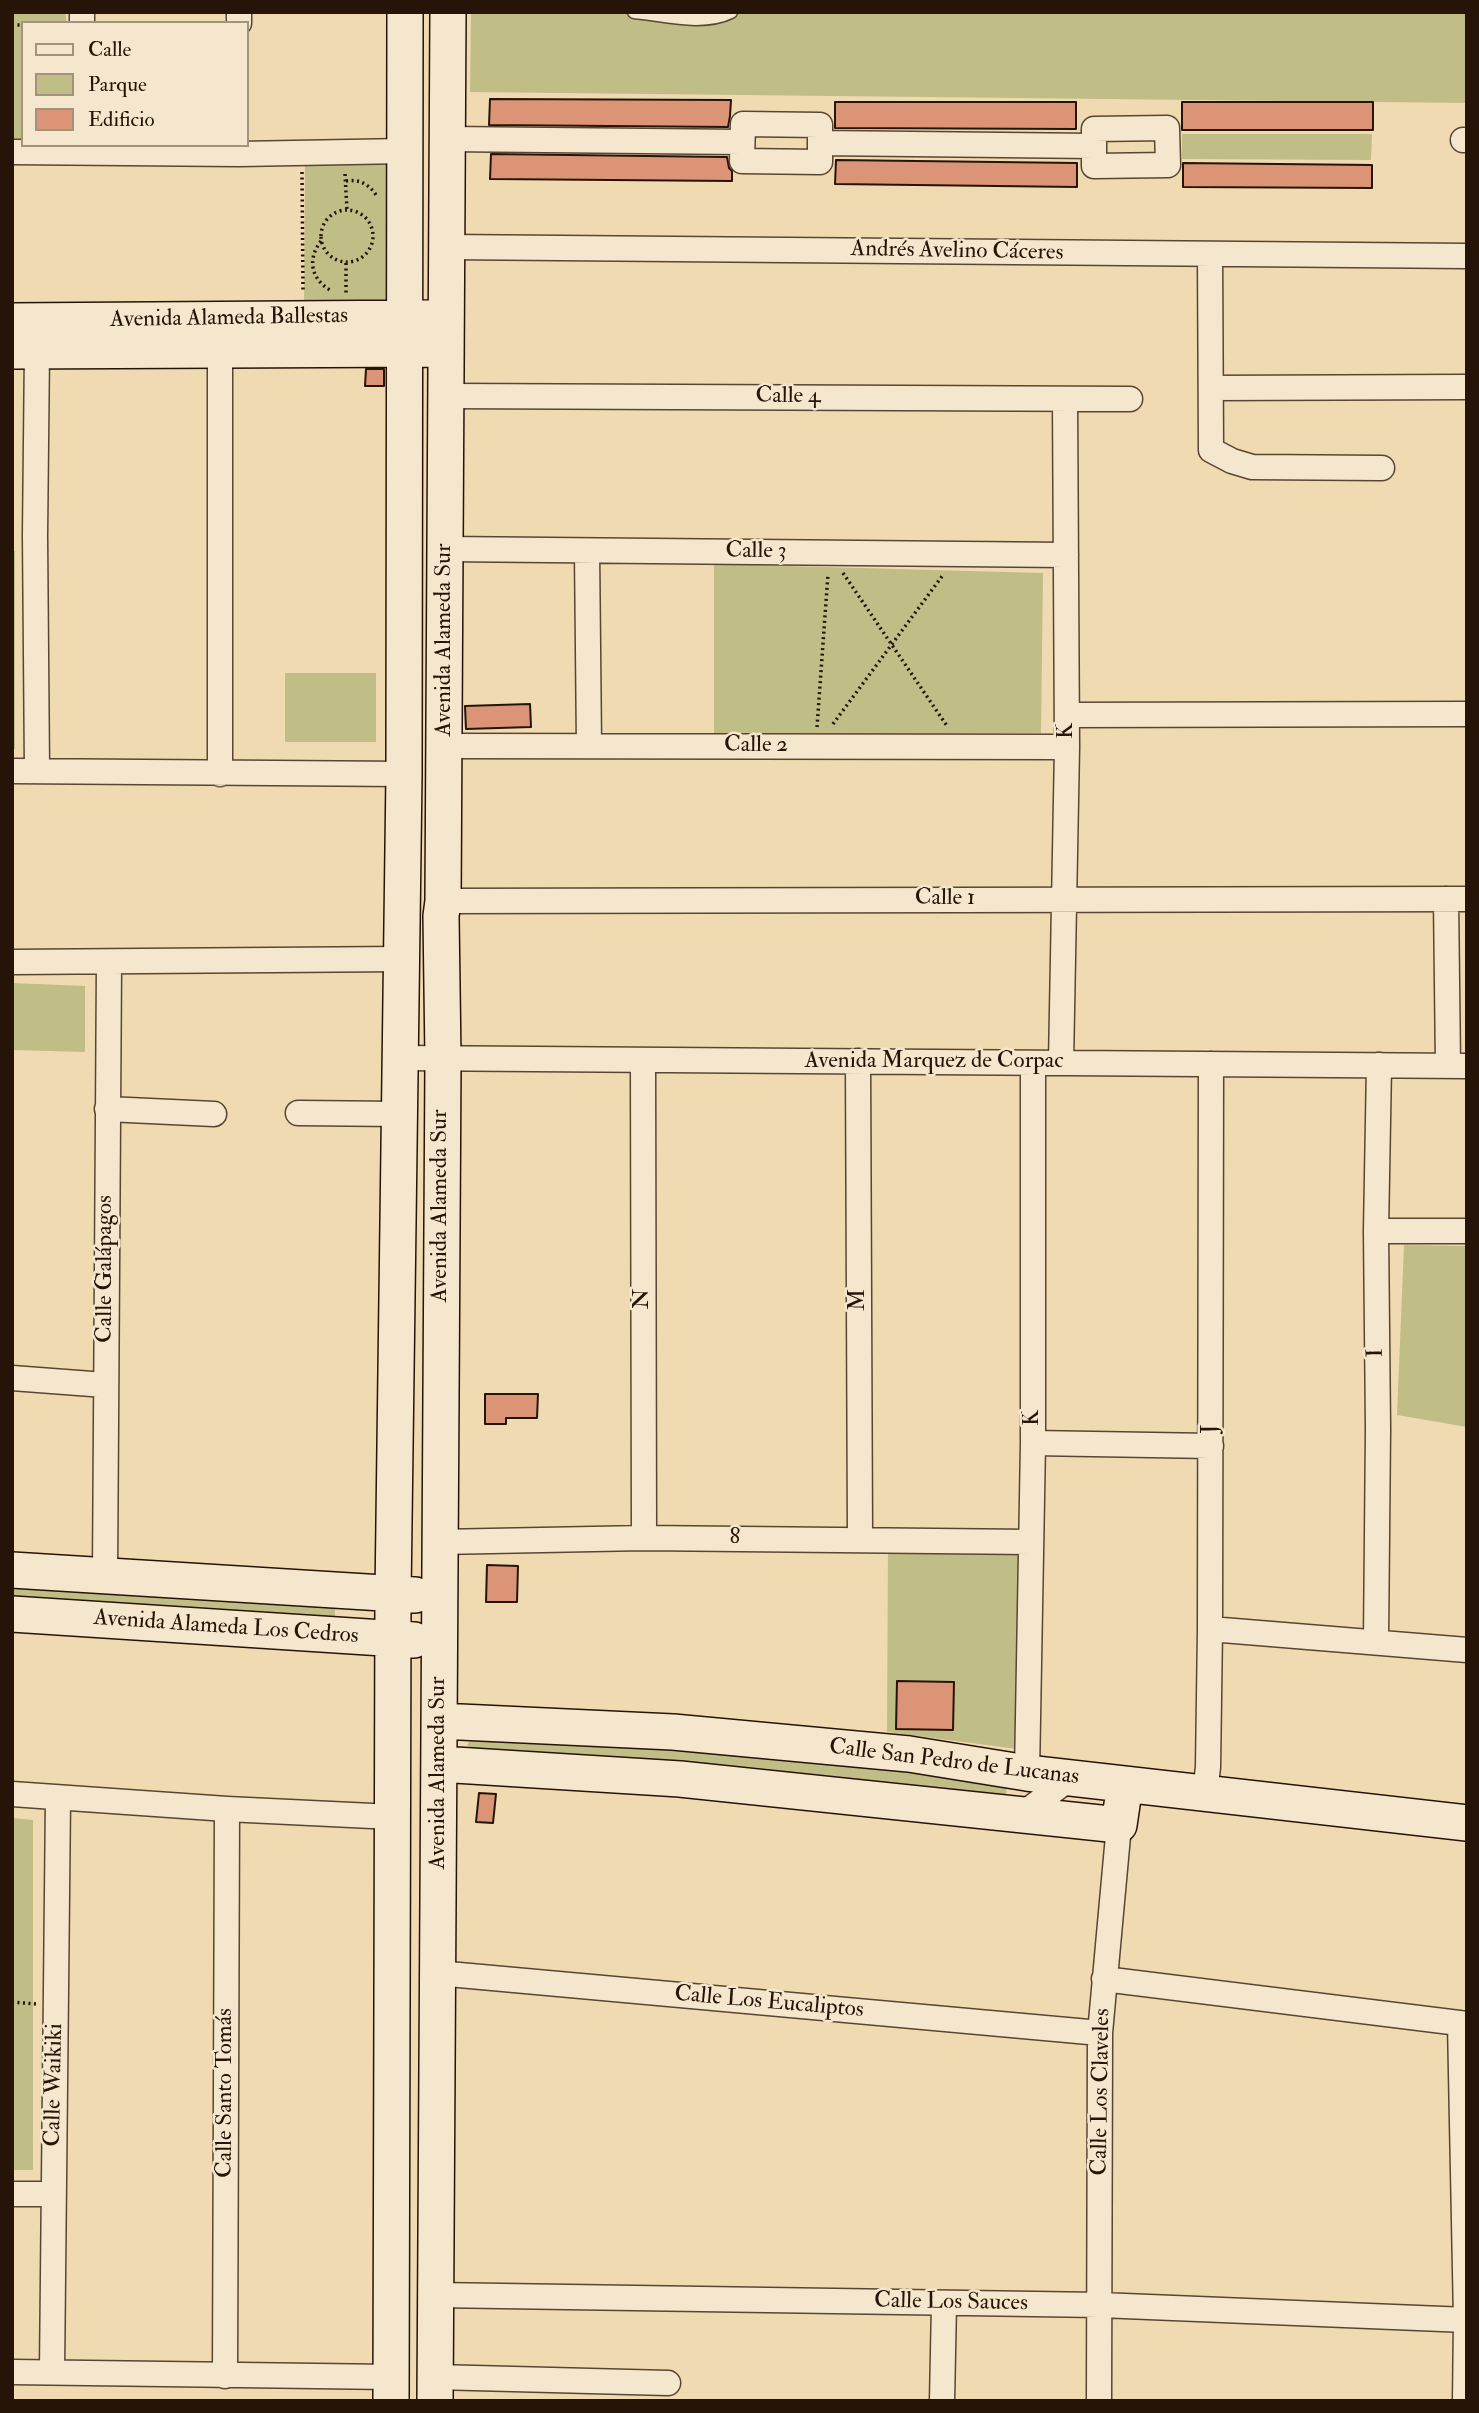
<!DOCTYPE html>
<meta charset="utf-8">
<style>
body{margin:0}
#map{position:relative;width:1479px;height:2413px;overflow:hidden;background:#efdab2;font-family:"IM FELL Double Pica",serif}
canvas{display:block}
.frame{position:absolute;inset:0;border:14px solid #271408;pointer-events:none}
.legend{position:absolute;left:21px;top:21px;width:228px;height:126px;box-sizing:border-box;background:#f5e7cd;border:2px solid #a3937e;margin:0;padding:9px 12px;list-style:none;font-size:21px;color:#271408}
.legend li{display:flex;align-items:center;gap:14px;height:35px}
.legend b{width:35px;border:2px solid #a3937e}
</style>
<div id="map">
<canvas width="1479" height="2413"></canvas>
<div class="frame"></div>
<ul class="legend">
<li><b style="height:9px;background:#f5e7cd"></b>Calle</li>
<li><b style="height:19px;background:#c1bd87"></b>Parque</li>
<li><b style="height:19px;background:#db9476"></b>Edificio</li>
</ul>
</div>
<script>
const c = document.querySelector('canvas').getContext('2d');
c.lineJoin = 'round';
function fillPath(path, color) { c.fillStyle = color; c.fill(path, 'evenodd'); }
function strokePath(path, color, width, dash) { c.strokeStyle = color; c.lineWidth = width; c.lineCap = dash ? 'butt' : 'round'; c.setLineDash(dash || []); c.stroke(path); }
function write(font, color, halo, rows, align = 'center') {
  c.font = font + ' "IM FELL Double Pica",serif'; c.lineWidth = 5; c.setLineDash([]); c.textBaseline = 'middle'; c.strokeStyle = halo; c.fillStyle = color; for (const [text, x, y, turn = 0] of rows) {
    c.save(); c.translate(x, y); c.rotate((+turn || 0) * Math.PI / 180); c.textAlign = isNaN(turn) ? turn : align; if (halo) c.strokeText(text, 0, 0); c.fillText(text, 0, 0); c.restore();
  }
}
const green = new Path2D(`
 M12,12H66V23H23V139H12Z
 M471,12H1467V103L470,92Z
 M1182,134H1372L1371,160L1182,159Z
 M305,165H399L398,308H304Z
 M12,551H15V749H12Z
 M714,564L1043,573L1041,733L714,736Z
 M285,673H376V742H285Z
 M12,983L85,986V1052L12,1050Z
 M1404,1245L1467,1246V1427L1397,1415Z
 M888,1547L1021,1550L1017,1749L887,1732Z
 M12,1586L335,1607V1627L12,1605Z
 M472,1738L733,1746L1007,1786L1006,1794L1000,1797L478,1753L467,1745Z
 M12,1818L33,1820V2170H12Z`);
const building = new Path2D(`
 M490,99L731,100L730,116L728,127L489,125Z
 M835,102H1076V129L835,128Z
 M1182,102H1373V130H1182Z
 M491,154L727,157L729,168L732,171V181L490,179Z
 M836,160L1077,163V187L835,184Z
 M1183,163L1372,165V188L1183,187Z
 M366,369H384V386H365Z
 M530,704L531,727L466,729L465,706Z
 M485,1394H538L537,1418H506V1424H485Z
 M487,1565L518,1566L517,1602H486Z
 M897,1681L954,1682L953,1730L896,1729Z
 M479,1793L496,1794L493,1823L476,1822Z`);
const path = new Path2D(`
 M12,25H23
 M302,172L303,291
 M345,174L347,210
 M346,181C359,179 369,184 376,195
 M321 236a26 26 0 1 1 52 0a26 26 0 1 1-52 0Z
 M321,241C307,259 311,279 330,290
 M346,263V294
 M843,573L947,726
 M833,724L943,575
 M817,727L828,574
 M12,2002L36,2004`);
const lane = new Path2D(`
 M634,12C665,15 703,26 731,12`);
const street = new Path2D(`
 M82,23V12
 M239,23V12
 M743,124L820,125V162L742,161Z
 M1167,128L1168,165L1094,166V129Z
 M448,139L742,142
 M1463,140H1467
 M820,143L1094,146
 M12,152L239,154L405,151
 M447,247L1467,256
 M1210,254L1211,450L1232,461L1252,467L1382,468
 M37,350L35,535L37,771
 M220,351V774
 M1211,388L1467,387
 M446,396L1130,399
 M445,549L1066,555
 M587,551L589,746
 M1067,715L1467,714
 M444,746L1067,747
 M12,771L404,774
 M1446,899L1448,1066
 M443,901L1467,899
 M12,962L402,959
 M401,1058L1467,1066
 M643,1060L644,1538
 M858,1061L860,1539
 M1061,1063L1067,747L1065,399
 M107,1109L214,1114
 M298,1113L400,1114
 M1376,1231H1467
 M12,1378L105,1385
 M1033,1443L1211,1446
 M439,1542L644,1538L1031,1542
 M105,1575L109,963
 M1210,1629L1467,1650
 M1376,1641L1378,1429L1376,1231L1379,1065
 M1027,1773L1033,1443V1063
 M1205,1793L1208,1767L1210,1629L1211,1064
 M12,1794L227,1809L393,1817
 M1023,1814L1070,1778
 M437,1973L1100,2033
 M1104,1979L1467,2024
 M1460,2023L1466,2320L1465,2401
 M12,2194H53
 M435,2295L1100,2305L1467,2320
 M12,2372L391,2377
 M52,2372L58,1798
 M225,2376L227,1809
 M435,2377L668,2383
 M942,2401L944,2304
 M1099,2401L1100,2033L1119,1825`);
const secondary = new Path2D(`
 M12,321L429,318
 M12,351L429,349
 M12,1570L415,1595
 M12,1614L414,1640
 M439,1721L673,1732L909,1754L1027,1773L1467,1823
 M439,1764L680,1779L1119,1825L1125,1784
 M391,2401L393,1595L404,774L405,12
 M435,2401L443,1059L441,916L443,901L448,12`);
const streetNames = [
 ["Andrés Avelino Cáceres",957,252,1],
 ["Avenida Alameda Ballestas",229,319,-1],
 ["Calle 4",788,397],
 ["Calle 3",756,552],
 ["Avenida Alameda Sur",445,640,-90],
 ["K",1067,731,-90],
 ["Calle 2",756,746],
 ["Calle 1",945,899],
 ["Avenida Marquez de Corpac",934,1062],
 ["Avenida Alameda Sur",441,1206,-90],
 ["Calle Galápagos",106,1269,-90],
 ["N",643,1299,-90],
 ["M",859,1300,-90],
 ["I",1377,1353,-91],
 ["K",1033,1418,-90],
 ["J",1211,1429,-90],
 ["8",735,1538],
 ["Avenida Alameda Los Cedros",226,1628,4],
 ["Calle San Pedro de Lucanas",954,1763,7],
 ["Avenida Alameda Sur",439,1773,-90],
 ["Calle Los Eucaliptos",769,2003,5],
 ["Calle Waikiki",55,2085,-89],
 ["Calle Los Claveles",1102,2092,-89],
 ["Calle Santo Tomás",226,2093,-90],
 ["Calle Los Sauces",951,2303,1]
];
fillPath(green, '#c1bd87');
fillPath(building, '#db9476');
strokePath(building, '#271408', 2);
strokePath(lane, '#594632', 15);
strokePath(street, '#594632', 27);
strokePath(secondary, '#271408', 38);
strokePath(path, '#271408', 3.5, [2, 3.5]);
strokePath(lane, '#f5e7cd', 12);
strokePath(street, '#f5e7cd', 24);
strokePath(secondary, '#f5e7cd', 35);
write('23px', '#271408', '#f5e7cd', streetNames);
</script>
